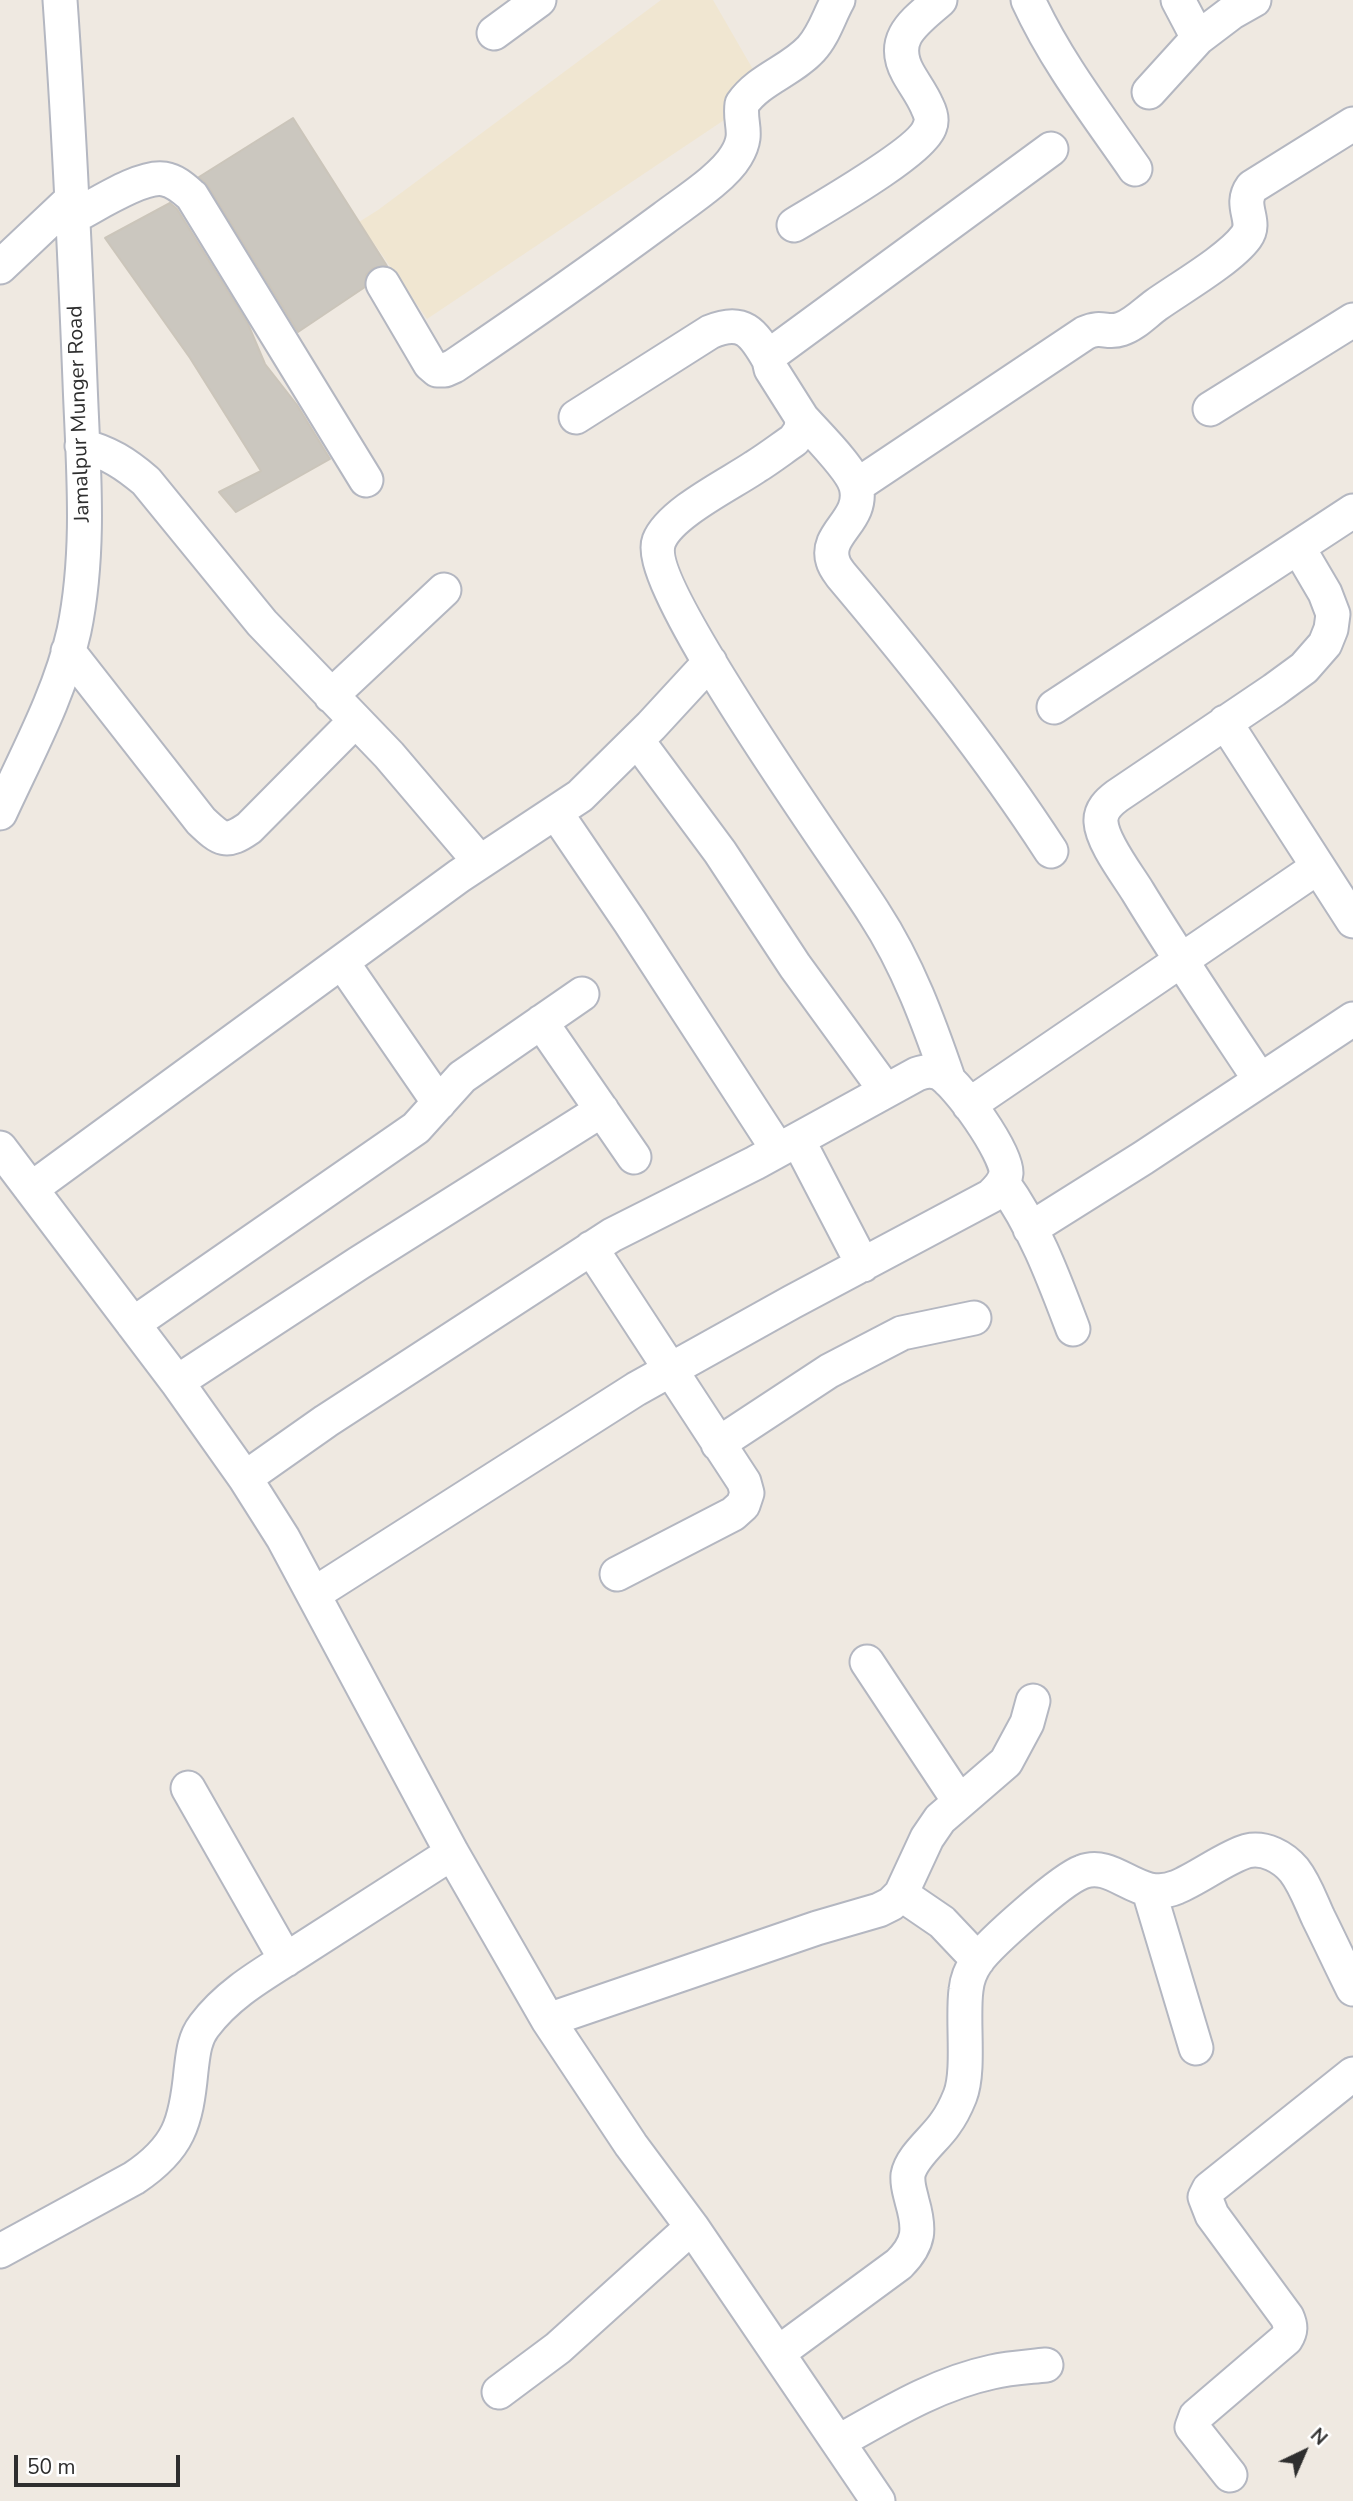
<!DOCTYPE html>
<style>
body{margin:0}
#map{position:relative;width:1353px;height:2501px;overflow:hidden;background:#efe9e1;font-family:"Nunito Sans",sans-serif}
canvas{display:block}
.north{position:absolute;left:1269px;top:2417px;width:70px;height:70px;-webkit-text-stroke:5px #fff;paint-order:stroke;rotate:44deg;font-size:19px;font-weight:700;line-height:28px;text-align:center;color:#2e2e2e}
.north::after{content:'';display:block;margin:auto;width:24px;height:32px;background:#2e2e2e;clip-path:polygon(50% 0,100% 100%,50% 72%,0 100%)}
.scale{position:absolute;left:14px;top:2455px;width:166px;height:32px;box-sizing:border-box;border:4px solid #2e2e2e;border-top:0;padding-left:9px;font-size:21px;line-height:24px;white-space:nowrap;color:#2e2e2e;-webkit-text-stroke:5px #fff;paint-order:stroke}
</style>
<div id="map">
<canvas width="1353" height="2501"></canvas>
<div class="north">N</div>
<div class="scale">50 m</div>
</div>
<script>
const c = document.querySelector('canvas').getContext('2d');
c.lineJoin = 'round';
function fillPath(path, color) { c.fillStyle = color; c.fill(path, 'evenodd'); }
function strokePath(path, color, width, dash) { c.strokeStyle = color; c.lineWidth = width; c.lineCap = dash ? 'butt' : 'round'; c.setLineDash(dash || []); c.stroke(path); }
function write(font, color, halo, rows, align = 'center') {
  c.font = font + ' "Nunito Sans",sans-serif'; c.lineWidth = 5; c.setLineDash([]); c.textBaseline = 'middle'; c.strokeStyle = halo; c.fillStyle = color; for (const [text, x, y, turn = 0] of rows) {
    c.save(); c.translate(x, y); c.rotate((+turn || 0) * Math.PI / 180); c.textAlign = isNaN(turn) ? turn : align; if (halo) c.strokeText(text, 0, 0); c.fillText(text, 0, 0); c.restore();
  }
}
const education = new Path2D(`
 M661,0H713L766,92L427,319L359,222L378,210Z`);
const building = new Path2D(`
 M293,118L387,266L373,268L366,275L365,287L298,332L208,186L199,177Z
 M170,203L177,209L248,324L265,364L297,405L330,459L236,512L219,492L261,471L190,358L105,238Z`);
const minor = new Path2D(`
 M1028,0C1056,61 1097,114 1135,169
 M1178,0L1198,38
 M494,33L539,0
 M1149,92L1198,38L1231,13L1254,0
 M73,217C95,206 141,175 164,179C176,181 184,189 192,196L366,480
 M794,225C820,209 923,151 930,126C933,119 930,112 927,106C922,94 914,84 908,73C889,38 915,22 940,0
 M0,267L72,199
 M383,284L430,364L437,370H445L454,366C525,318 595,269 664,218C685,202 723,178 736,156C750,133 739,125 742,104C759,79 791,71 811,49C824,35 829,16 838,0
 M1210,409L1353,320
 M576,417L710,332C743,318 753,332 769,360
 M802,418C816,434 851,468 856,486C865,520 824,533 833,561C834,565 838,571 841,575C916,664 988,754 1051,851
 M82,446C108,452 126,464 146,481L262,623L389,755L480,862
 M856,486L1085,333C1102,325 1107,334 1121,329C1134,325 1145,313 1156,305C1180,288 1230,259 1246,237C1258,221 1238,206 1252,187L1353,124
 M68,651L201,821C221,840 226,844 249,828L355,721
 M331,696L444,590
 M1054,707L1353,511
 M1225,722L1353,921
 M637,740L720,852L795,966L886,1091
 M0,813C27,754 60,694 74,631C91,549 83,464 80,382C75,255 69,127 60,0
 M556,813L630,922L778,1150
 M342,962L439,1103
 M541,1022L634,1157
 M1260,1080C1219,1018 1177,956 1138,892C1127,874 1102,842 1101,822C1100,810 1109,802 1117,796L1274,690L1304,668L1325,644L1331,629L1333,614L1325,593L1298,547
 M949,1081C929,1023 908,965 874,913C841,860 642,586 659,541C670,513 730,484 755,467C768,459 781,449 794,440L801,430L802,418L771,369L769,360L773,353L1051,149
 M969,1105L1318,867
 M798,1140L863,1265
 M0,1148L177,1382L245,1478L283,1538L452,1853L548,2020L631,2145L692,2227L878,2501
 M1003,1183C1035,1227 1054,1279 1073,1329
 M31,1189L459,876L580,796L651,726L710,662
 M1030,1229L1143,1158L1353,1019
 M591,1248L744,1482L747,1493L743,1505L733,1514L617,1574
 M133,1324L416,1128L462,1077L582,994
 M177,1382L359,1263L602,1110
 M718,1444L829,1371L902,1333L974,1318
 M245,1478L326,1421L612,1235L755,1163L917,1074C925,1071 931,1070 939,1073C957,1082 1007,1153 1006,1173C1005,1183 998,1189 991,1196L792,1302L636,1389L314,1594
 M867,1662L959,1801
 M188,1788L286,1960
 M1149,1891L1196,2048
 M901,1894L942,1922L978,1960
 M548,2020L817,1928L879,1910L891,1904L901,1894L927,1838L940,1819L1006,1762L1027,1723L1033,1701
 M0,2251L134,2178C179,2148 186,2123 191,2071C193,2055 194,2039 204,2026C230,1991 269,1971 304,1948C353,1917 402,1885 452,1853
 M778,2353L899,2264C920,2243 920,2229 912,2201C910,2192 907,2185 908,2175C911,2157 935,2139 945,2124C951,2116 956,2106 960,2096C970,2071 962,2019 966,1990C967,1979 970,1971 977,1961C990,1943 1062,1879 1082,1872C1115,1859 1138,1904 1177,1887C1199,1878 1226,1857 1247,1851C1265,1847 1283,1857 1294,1870C1305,1884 1311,1902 1318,1917C1330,1941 1341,1965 1353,1989
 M499,2392L558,2348L692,2227
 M838,2442C888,2414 936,2384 992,2372C1009,2368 1028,2367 1046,2365
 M1230,2475L1192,2427L1196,2416L1286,2339C1291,2331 1291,2326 1287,2317L1212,2215L1205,2197L1209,2189L1353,2074`);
const streetNames = [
 ["Jamalpur Munger Road",80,414,-92]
];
fillPath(education, '#f0e6d1');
fillPath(building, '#cbc7bf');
strokePath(building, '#cbc5ba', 2);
strokePath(minor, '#b4b7c1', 37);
strokePath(minor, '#fff', 33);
write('21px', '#2e2e2e', '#fff', streetNames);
</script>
